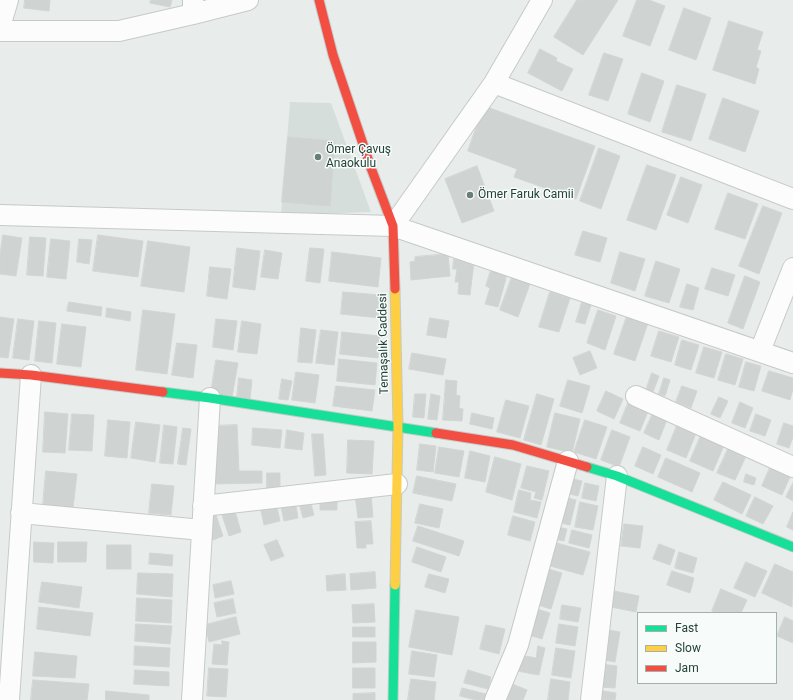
<!DOCTYPE html>
<meta charset="utf-8">
<style>
body{margin:0}
#map{position:relative;width:793px;height:700px;overflow:hidden;background:#e8edeb;font-family:Roboto,sans-serif}
canvas{display:block}
.legend{position:absolute;left:637px;top:612px;width:140px;height:72px;box-sizing:border-box;background:#f7fbf9;border:1px solid #a3b1ad;margin:0;padding:5px 7px;list-style:none;font-size:12px;color:#24423a}
.legend li{display:flex;align-items:center;gap:8px;height:20px}
.legend b{width:20px;border:1px solid #a3b1ad}
</style>
<div id="map">
<canvas width="793" height="700"></canvas>
<ul class="legend">
<li><b style="height:5px;background:#16e098"></b>Fast</li>
<li><b style="height:5px;background:#ffcf43"></b>Slow</li>
<li><b style="height:5px;background:#f24e42"></b>Jam</li>
</ul>
</div>
<script>
const c = document.querySelector('canvas').getContext('2d');
c.lineJoin = 'round';
function fillPath(path, color) { c.fillStyle = color; c.fill(path, 'evenodd'); }
function strokePath(path, color, width, dash) { c.strokeStyle = color; c.lineWidth = width; c.lineCap = dash ? 'butt' : 'round'; c.setLineDash(dash || []); c.stroke(path); }
function write(font, color, halo, rows, align = 'center') {
  c.font = font + ' Roboto,sans-serif'; c.lineWidth = 3; c.setLineDash([]); c.textBaseline = 'middle'; c.strokeStyle = halo; c.fillStyle = color; for (const [text, x, y, turn = 0] of rows) {
    c.save(); c.translate(x, y); c.rotate((+turn || 0) * Math.PI / 180); c.textAlign = isNaN(turn) ? turn : align; if (halo) c.strokeText(text, 0, 0); c.fillText(text, 0, 0); c.restore();
  }
}
const built = new Path2D(`
 M290,102L331,103L371,212L281,215Z`);
const building = new Path2D(`
 M25,0H50L49,11L24,8Z
 M151,0H172L170,7L150,3Z
 M577,0H618L583,55L554,37Z
 M637,0H649L665,6L650,46L623,36Z
 M684,8L711,18L696,60L669,50Z
 M729,21L763,32L757,50L761,51L756,67L759,69L755,84L713,70Z
 M540,49L557,58L556,61L573,69L562,91L528,73Z
 M604,53L623,59L608,101L589,95Z
 M642,73L664,81L650,122L628,114Z
 M677,85L706,94L691,141L662,132Z
 M723,98L759,111L745,152L709,139Z
 M484,106L595,146L576,199L514,177L517,169L468,151Z
 M288,137L335,141L330,206L282,202Z
 M599,148L620,156L601,209L580,201Z
 M647,165L676,175L656,230L627,220Z
 M477,166L494,211L462,223L445,179Z
 M681,177L702,185L688,223L667,215Z
 M728,193L758,204L745,239L715,229Z
 M763,206L782,213L759,274L739,266Z
 M583,231L607,238L600,262L575,255Z
 M3,235L22,238L16,276L0,274V255Z
 M98,235L143,241L138,277L93,271Z
 M30,237L46,238L43,276L27,275Z
 M51,239L70,241L66,279L47,277Z
 M79,239L92,240L89,264L77,262Z
 M148,241L190,247L184,292L141,286Z
 M237,248L260,251L255,290L233,287Z
 M310,248L324,249L320,283L306,281Z
 M265,250L282,253L278,279L261,277Z
 M332,252L381,258L378,287L329,281Z
 M620,252L645,259L635,291L611,283Z
 M448,254L450,276L411,280L410,262L415,261V257Z
 M454,259L474,262L470,295L458,294L459,282H455L457,269H453Z
 M656,261L680,269L669,303L645,296Z
 M210,267L231,269L227,299L207,296Z
 M492,267L508,271L498,307L485,304L490,288L486,286Z
 M712,268L735,275L728,296L705,289Z
 M513,274L531,281L518,317L500,310Z
 M745,276L760,282L743,329L728,323Z
 M687,284L699,288L693,310L680,307Z
 M343,292L381,295L380,318L341,314Z
 M550,292L570,298L559,332L539,327Z
 M69,302L102,307L101,316L67,311Z
 M582,302L591,305L585,324L576,322Z
 M107,308L131,312L130,321L106,317Z
 M143,310L175,314L167,374L136,370Z
 M598,310L616,316L605,350L587,343Z
 M627,316L648,323L635,361L614,354Z
 M0,317L14,319L8,358L0,357Z
 M430,318L449,321L446,338L427,335Z
 M18,319L34,321L29,360L13,358Z
 M216,319L237,321L233,350L213,347Z
 M39,321L56,323L52,363L35,361Z
 M242,321L261,324L257,354L238,352Z
 M62,324L86,327L81,367L57,364Z
 M301,328L316,330L312,363L298,362Z
 M321,330L338,332L334,365L316,363Z
 M659,331L679,337L671,362L651,356Z
 M342,332L380,336L378,358L340,354Z
 M682,340L699,345L691,370L675,365Z
 M177,343L197,345L193,378L172,375Z
 M704,347L722,352L714,378L696,373Z
 M590,351L597,368L580,375L573,358Z
 M412,353L446,359L443,375L409,369Z
 M726,354L743,359L735,385L718,380Z
 M339,359L377,363L375,385L337,381Z
 M216,360L238,363L232,397L211,393Z
 M746,362L761,366L754,391L739,387Z
 M769,371L793,378V389L790,400L762,391Z
 M296,372L319,375L315,403L292,400Z
 M652,373L659,376L653,392L646,390Z
 M239,378L252,380L250,399L237,397Z
 M664,378L670,380L665,396L659,394Z
 M282,379L292,381L288,400L279,399Z
 M446,380L457,381L456,395L460,396L459,408L463,409L462,421L443,420Z
 M568,380L590,386L582,413L560,406Z
 M336,386L375,390L372,411L333,406Z
 M682,386L697,391L691,408L676,402Z
 M606,391L623,399L614,419L597,411Z
 M415,394H426L424,418L413,417Z
 M431,394L440,396L437,420L428,419Z
 M537,394L554,399L541,445L524,440Z
 M719,397L728,401L720,418L711,414Z
 M506,400L529,406L520,438L497,432Z
 M629,401L649,409L640,431L620,423Z
 M740,402L753,408L745,428L732,423Z
 M654,411L668,417L659,440L644,433Z
 M45,412L68,414L65,453L43,452Z
 M472,413L494,418L492,429L470,424Z
 M555,413L580,419L572,453L547,447Z
 M72,414L94,415L92,451L69,450Z
 M756,414L771,420L765,436L750,431Z
 M108,420L130,422L127,458L105,456Z
 M585,420L607,427L596,459L574,452Z
 M136,422L160,425L155,462L131,458Z
 M678,423L697,431L686,458L667,450Z
 M784,423L793,426V437L789,448L777,444Z
 M164,425L177,427L173,464L160,463Z
 M237,425L239,471H262V483L212,484L210,426Z
 M183,428L191,429L186,465L178,464Z
 M253,428L282,430L280,448L252,445Z
 M287,430L304,433L302,450L285,448Z
 M612,430L630,437L619,467L601,460Z
 M702,433L725,443L713,471L690,461Z
 M312,434H323L326,475L315,476Z
 M348,440L374,441L372,474L347,473Z
 M420,444L436,446L433,472L417,470Z
 M439,447L464,451L459,477L435,473Z
 M643,447L661,455L653,474L635,466Z
 M729,447L747,454L735,480L717,473Z
 M470,451L490,456L485,482L465,478Z
 M495,457L521,464L512,500L486,492Z
 M666,458L700,473L692,492L658,477Z
 M772,463L792,472L782,495L762,486Z
 M527,466L549,471L542,500L534,498L536,492L521,488Z
 M46,471L77,474L73,508L43,505Z
 M267,473H280V492H267Z
 M746,474L756,478L754,485L744,482Z
 M417,476L456,484L452,501L413,493Z
 M565,477L582,481L578,496L561,492Z
 M723,482L751,495L742,514L714,500Z
 M585,483L599,486L596,501L582,498Z
 M793,483V501L786,497Z
 M152,484L174,486L171,515L149,513Z
 M519,490L531,493L530,500L541,502L537,518L514,512Z
 M371,493L373,517L358,518L355,495Z
 M337,495V510H320V496Z
 M559,496L576,500L570,525L553,521Z
 M309,497L314,515L303,518L298,499Z
 M755,497L773,506L763,524L746,516Z
 M295,500L298,518L284,521L280,502Z
 M580,502L598,506L593,530L575,527Z
 M276,503L280,521L264,525L260,506Z
 M420,504L443,509L439,528L415,523Z
 M235,511L241,532L229,536L222,515Z
 M793,512V530L787,527Z
 M216,515L223,536L213,540L206,519Z
 M513,516L535,522L530,541L508,535Z
 M371,521L373,544H366V548H357L355,522Z
 M624,524L643,526L640,548L621,546Z
 M418,526L464,541L459,556L413,541Z
 M552,526L567,529L564,541L549,538Z
 M572,530L592,535L589,548L569,543Z
 M277,540L284,556L271,561L264,545Z
 M549,541L590,552L583,575L543,564Z
 M34,542L54,543L53,563L34,562Z
 M58,542H87L86,562H58Z
 M659,544L675,550L670,565L653,559Z
 M107,545H131V569H107Z
 M417,547L446,557L441,572L412,562Z
 M679,552L697,558L693,573L675,568Z
 M150,553L173,555L172,566L149,564Z
 M746,562L767,571L755,597L734,588Z
 M775,564L793,572L792,607L762,593Z
 M542,567L562,573L551,609L531,603Z
 M672,571L694,578L690,593L667,585Z
 M375,572L376,588L351,590L350,574Z
 M138,573L173,574L172,597L137,594Z
 M345,574L346,590L327,591L326,576Z
 M429,574L449,579L445,593L425,587Z
 M231,581L234,594L215,598L213,585Z
 M42,582L82,587L79,608L39,602Z
 M721,589L747,600L741,613H717L712,611Z
 M609,590L639,596L636,612L606,606Z
 M137,598L172,600L171,623L136,621Z
 M233,599L236,613L217,617L214,603Z
 M374,604L375,622L353,623L352,605Z
 M562,605L581,608L578,622L560,619Z
 M39,607L93,613L90,636L37,629Z
 M530,607L550,613L542,639L522,633Z
 M416,610L459,617L452,655L409,647Z
 M236,617L240,634L209,642L205,625Z
 M785,617L793,621V643L777,636Z
 M136,624L172,626L170,644L135,641Z
 M559,624L578,627L575,646L556,643Z
 M486,625L505,629L499,654L480,649Z
 M353,627H375V637H353Z
 M609,630L620,632L615,662L604,660Z
 M222,641L229,642L227,665L212,664L214,644L222,645Z
 M353,642H376V662L353,663Z
 M135,646L170,648L169,667L134,665Z
 M538,646L545,648L539,675L517,671L520,655L536,658Z
 M556,648L575,651L571,678L552,675Z
 M412,651L437,655L434,677L409,674Z
 M35,652L77,656L75,678L33,676Z
 M602,664L617,666L615,688L600,687Z
 M209,668L228,669L226,697L207,696Z
 M353,668H375V688H353Z
 M135,670L169,672V686L134,684Z
 M468,670L491,677L488,689L464,683Z
 M411,679L436,682L434,700H408Z
 M551,679L570,682L568,700H548Z
 M33,680L89,684L87,700H31Z
 M510,683L527,690L523,700H503Z
 M462,688L486,694L484,700H476L460,696Z
 M598,690L616,693L615,700H597Z
 M106,691L149,695V700H106Z
 M375,693V700H353V694Z`);
const street = new Path2D(`
 M193,0V14L248,0
 M0,27L8,0
 M0,31H119L193,14
 M494,83L793,199
 M0,215L393,226L793,363
 M393,226L494,83L542,0
 M760,351L793,268
 M636,396L793,467
 M203,506L397,484
 M21,513L202,530
 M9,700L31,375
 M192,700L210,398
 M495,700L518,645L568,461
 M591,700L617,476`);
const fast = new Path2D(`
 M163,392L210,398L436,433
 M587,467L617,476L793,547
 M393,700L395,585`);
const slow = new Path2D(`
 M395,289L398,426L395,585`);
const jam = new Path2D(`
 M319,0L333,55L371,168L393,226L395,289
 M0,373L31,375L163,392
 M436,433L513,445L587,467`);
const markers = [
 [318,157,4,"#697e78"],
 [470,195,4,"#697e78"]
];
const poiNames = [
 ["Ömer Çavuş",326,150],
 ["Anaokulu",326,164],
 ["Ömer Faruk Camii",478,195]
];
const streetNames = [
 ["Temaşalık Caddesi",384,344,-91]
];
fillPath(built, '#d6dedb');
fillPath(building, '#cfd4d2');
strokePath(building, '#d1d6d4', 1);
strokePath(street, '#c5cac8', 22);
strokePath(fast, '#c3cbc8', 11);
strokePath(slow, '#c3cbc8', 11);
strokePath(jam, '#c3cbc8', 11);
strokePath(street, '#fcfcfc', 20);
strokePath(fast, '#16e098', 9);
strokePath(slow, '#ffcf43', 9);
strokePath(jam, '#f24e42', 9);
for (const [x, y, r, color] of markers) { const dot = new Path2D(); dot.arc(x, y, r, 0, 2 * Math.PI); c.fillStyle = color; c.fill(dot); strokePath(dot, '#f7fbf9', 1.5); }
write('12px', '#24423a', '#f7fbf9', poiNames, 'left');
write('12px', '#24423a', '#f7fbf9', streetNames);
</script>
